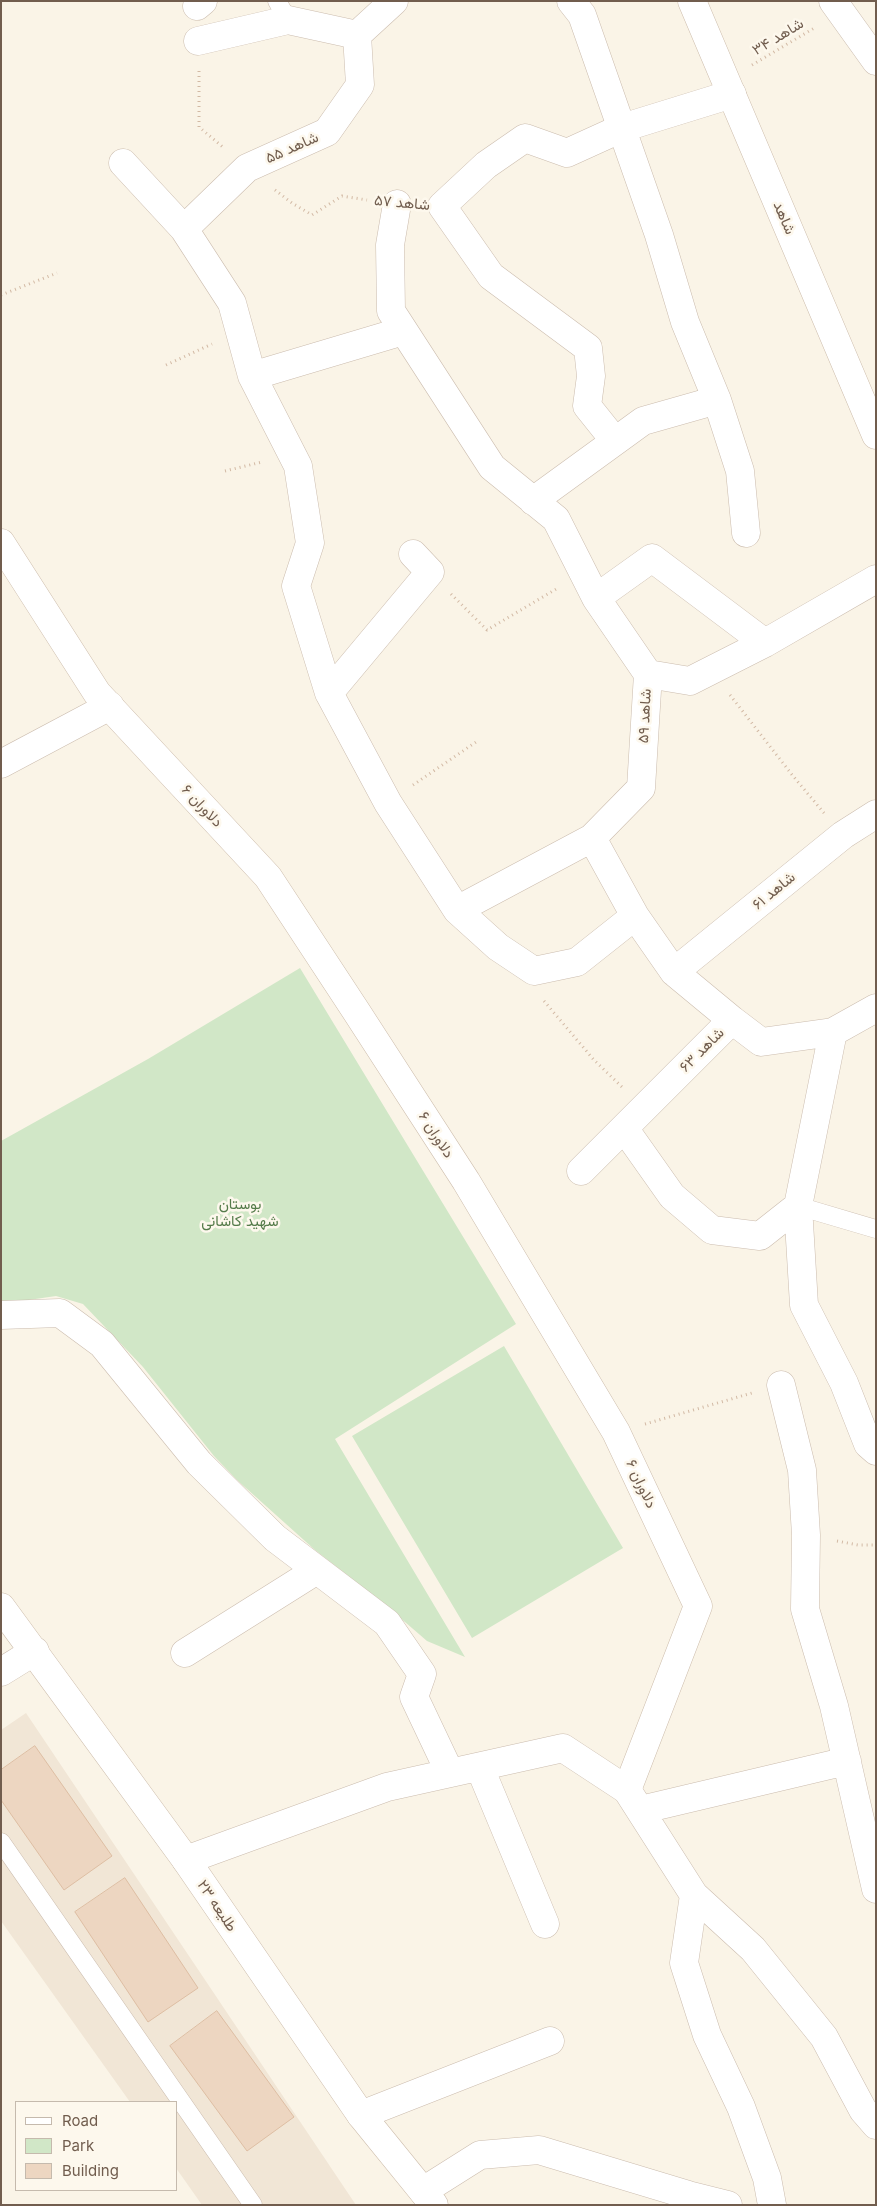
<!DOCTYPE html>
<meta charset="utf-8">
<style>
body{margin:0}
#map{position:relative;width:877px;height:2206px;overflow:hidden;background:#faf4e7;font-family:Inter,sans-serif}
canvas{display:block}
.frame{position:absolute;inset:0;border:2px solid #715d4e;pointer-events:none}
.legend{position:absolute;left:15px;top:2101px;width:162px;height:90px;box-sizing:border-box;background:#fdf8ed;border:1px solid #c5baad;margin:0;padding:6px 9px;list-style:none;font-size:15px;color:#715d4e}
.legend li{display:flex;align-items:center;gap:10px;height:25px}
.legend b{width:25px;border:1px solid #c5baad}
</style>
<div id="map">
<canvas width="877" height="2206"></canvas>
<div class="frame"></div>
<ul class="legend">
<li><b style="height:6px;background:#fff"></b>Road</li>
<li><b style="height:14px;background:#d1e7c7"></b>Park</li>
<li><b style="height:14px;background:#edd6c1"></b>Building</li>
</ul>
</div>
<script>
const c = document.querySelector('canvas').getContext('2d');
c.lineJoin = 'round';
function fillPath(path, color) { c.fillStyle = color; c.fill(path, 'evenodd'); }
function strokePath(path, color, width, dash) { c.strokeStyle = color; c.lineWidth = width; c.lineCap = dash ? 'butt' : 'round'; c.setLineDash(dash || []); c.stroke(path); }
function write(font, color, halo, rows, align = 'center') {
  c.font = font + ' Inter,Vazirmatn,sans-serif'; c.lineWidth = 5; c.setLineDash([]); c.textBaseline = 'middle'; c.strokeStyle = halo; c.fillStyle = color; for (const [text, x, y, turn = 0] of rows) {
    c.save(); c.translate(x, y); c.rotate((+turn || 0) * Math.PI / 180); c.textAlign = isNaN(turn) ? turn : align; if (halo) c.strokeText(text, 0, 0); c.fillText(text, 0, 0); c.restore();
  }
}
const residential = new Path2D(`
 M26,1713L356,2205H202L176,2168V2102H130L1,1921V1730Z`);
const green = new Path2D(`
 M300,968L516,1324L335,1439L465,1657L427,1641L383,1603L315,1550L237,1480L214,1456L143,1367L83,1304L56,1296L1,1304V1141L148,1059Z
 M504,1346L623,1548L472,1638L352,1436Z`);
const building = new Path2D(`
 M35,1746L112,1856L64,1890L1,1800V1770Z
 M125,1878L198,1988L148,2022L75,1912Z
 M217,2011L294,2117L247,2151L170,2046Z`);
const path = new Path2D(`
 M752,65L816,27
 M199,71V127L224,148
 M275,190L292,203L312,215L342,196L367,200
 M1,295L57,273
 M166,365L212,344
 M225,471L262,462
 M451,594L487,630L558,588
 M730,695L793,776L824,813
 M413,785L479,740
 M544,1001L594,1060L622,1087
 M645,1424L752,1393
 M837,1541L858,1545H876`);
const lane = new Path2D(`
 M277,1L288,20
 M798,1206L876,1229
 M1,1842L253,2205`);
const street = new Path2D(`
 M571,1L582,15L659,235L685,322L717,400L740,471L746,533
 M833,1L876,61
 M197,6L203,1
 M198,41L288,20L357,35
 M123,163L184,229L232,303L252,376L298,466L310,543L296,586L329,693L388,803L457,910L498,947L534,971L577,962L635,916
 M397,204L390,245L391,311L492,467L556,519L596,598L648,674
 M184,229L247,168L327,132L360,85L357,35L394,1
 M252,376L403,331
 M615,441L587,406L591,376L588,348L491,276L442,206L486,165L525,138L567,153L622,128L732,94
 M533,501L643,421L717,400
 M596,598L652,558L765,643
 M329,693L430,572L413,554
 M1,764L110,706
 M592,838L635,916L674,972L732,1020
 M457,910L592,838L641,788L648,674L690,681L765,643L876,579
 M674,972L843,835L876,814
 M624,1128L672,1196L712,1230L760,1236L798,1206L833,1032
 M581,1171L732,1020L761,1042L833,1032L876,1008
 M798,1206L804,1305L844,1383L868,1444L876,1451
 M1,1315L60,1313L102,1344L199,1463L275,1538L387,1623L422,1674L414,1697L450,1773
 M781,1385L802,1470L806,1535L805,1609L834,1706L876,1889
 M185,1653L317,1570
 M1,1672L35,1651
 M480,1768L545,1924
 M640,1810L847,1761
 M186,1860L387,1787L563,1748L627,1790L694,1895L753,1949L824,2037L863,2110L876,2125
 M694,1895L684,1963L707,2035L741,2107L767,2178L772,2205
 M361,2115L550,2041
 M423,2191L480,2155L539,2150L688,2195L728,2205`);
const secondary = new Path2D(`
 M692,1L876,435
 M1,543L97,693L268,877L356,1011L466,1181L616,1432L698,1606L627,1790
 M1,1607L186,1860L361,2115L434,2205`);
const streetNames = [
 ["شاهد ۳۴",778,37,-31],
 ["شاهد ۵۵",292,148,-24],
 ["شاهد ۵۷",402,203,5],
 ["شاهد",784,218,67],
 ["شاهد ۵۹",645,716,-87],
 ["دلاوران ۶",202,806,47],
 ["شاهد ۶۱",774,891,-39],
 ["شاهد ۶۳",702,1050,-45],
 ["دلاوران ۶",436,1135,57],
 ["دلاوران ۶",641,1484,65],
 ["طلیعه ۲۳",217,1906,56]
];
const parkNames = [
 ["بوستان",240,1204],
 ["شهید کاشانی",240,1221]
];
fillPath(residential, '#f1e6d6');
fillPath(green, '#d1e7c7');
fillPath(building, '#edd6c1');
strokePath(building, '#debea3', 1);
strokePath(lane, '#cbbcae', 19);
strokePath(street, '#cbbcae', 29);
strokePath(secondary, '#cdbdac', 29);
strokePath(path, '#d2b9a4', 3, [1, 4]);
strokePath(lane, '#fff', 18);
strokePath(street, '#fff', 28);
strokePath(secondary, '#fff', 28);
write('15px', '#715d4e', '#fdf8ed', streetNames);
write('15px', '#557b4a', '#fdf8ed', parkNames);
</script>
